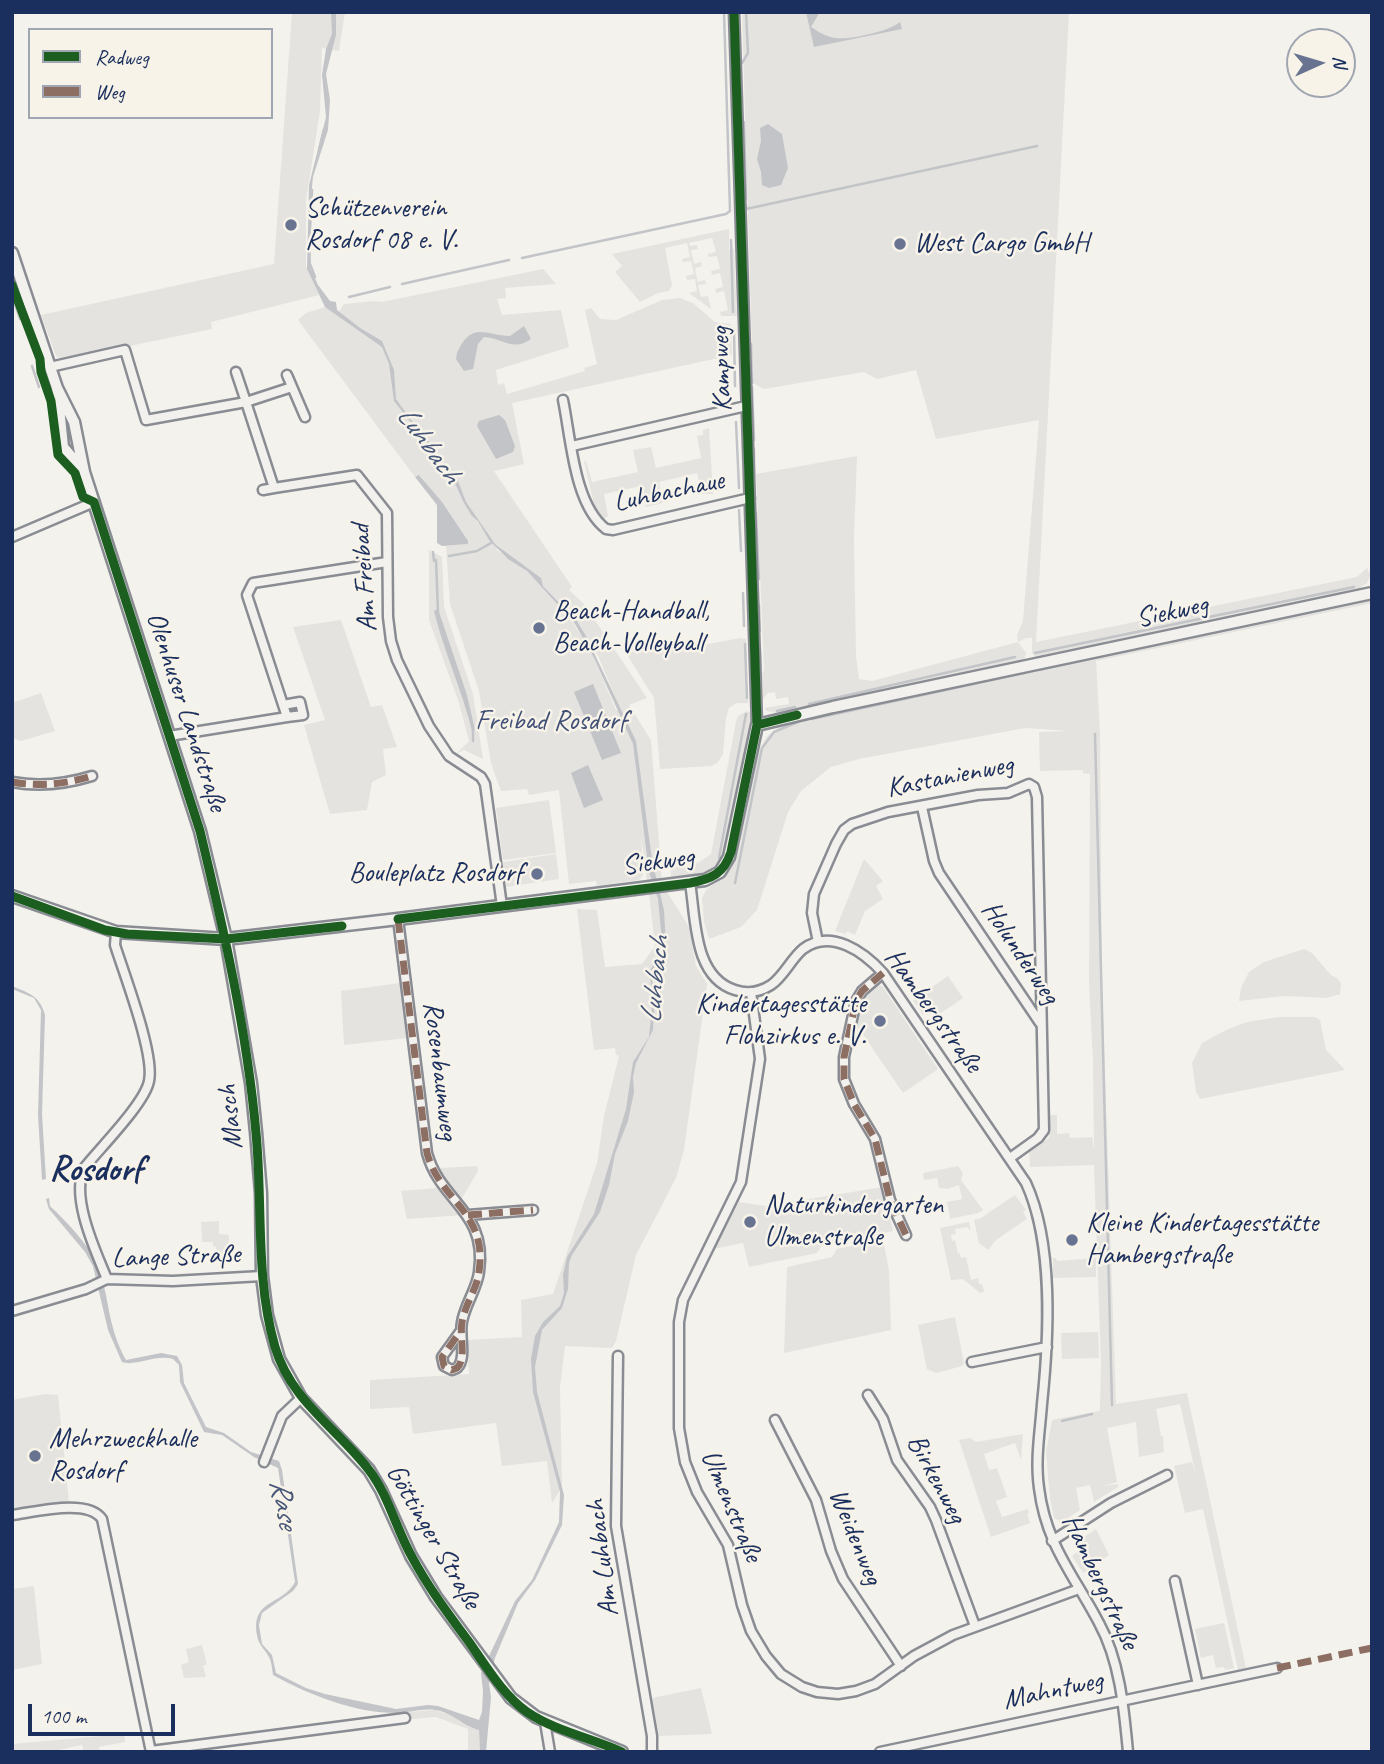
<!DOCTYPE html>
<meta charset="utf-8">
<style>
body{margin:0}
#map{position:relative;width:1384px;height:1764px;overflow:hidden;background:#f4f2ec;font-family:Caveat,sans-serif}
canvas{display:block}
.frame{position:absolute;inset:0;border:14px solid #1b2f5e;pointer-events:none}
.legend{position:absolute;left:28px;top:28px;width:245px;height:91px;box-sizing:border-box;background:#f7f3e8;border:2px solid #9fa5b1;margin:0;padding:9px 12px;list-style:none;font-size:21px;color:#1b2f5e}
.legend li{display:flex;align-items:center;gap:14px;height:35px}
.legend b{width:35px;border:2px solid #9fa5b1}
.north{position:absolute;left:1286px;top:28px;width:70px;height:70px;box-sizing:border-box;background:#f7f3e8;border:2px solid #9fa5b1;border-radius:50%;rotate:86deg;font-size:19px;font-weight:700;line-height:28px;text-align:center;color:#1b2f5e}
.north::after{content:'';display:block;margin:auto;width:24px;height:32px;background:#677390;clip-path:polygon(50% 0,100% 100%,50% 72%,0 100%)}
.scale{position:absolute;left:28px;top:1704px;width:147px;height:32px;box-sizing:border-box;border:4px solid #1b2f5e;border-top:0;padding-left:9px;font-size:21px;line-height:24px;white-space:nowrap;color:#1b2f5e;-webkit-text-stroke:5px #f7f3e8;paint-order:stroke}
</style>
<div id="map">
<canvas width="1384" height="1764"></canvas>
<div class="frame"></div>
<ul class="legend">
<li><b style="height:9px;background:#1b5e20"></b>Radweg</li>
<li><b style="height:9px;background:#8d6e63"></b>Weg</li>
</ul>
<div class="north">N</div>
<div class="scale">100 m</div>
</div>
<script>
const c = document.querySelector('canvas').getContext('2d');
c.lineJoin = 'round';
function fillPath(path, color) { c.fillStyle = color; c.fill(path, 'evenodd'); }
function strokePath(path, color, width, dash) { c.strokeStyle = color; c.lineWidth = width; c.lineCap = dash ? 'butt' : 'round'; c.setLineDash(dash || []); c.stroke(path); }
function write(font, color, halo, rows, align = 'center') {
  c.font = font + ' Caveat,sans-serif'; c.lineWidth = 5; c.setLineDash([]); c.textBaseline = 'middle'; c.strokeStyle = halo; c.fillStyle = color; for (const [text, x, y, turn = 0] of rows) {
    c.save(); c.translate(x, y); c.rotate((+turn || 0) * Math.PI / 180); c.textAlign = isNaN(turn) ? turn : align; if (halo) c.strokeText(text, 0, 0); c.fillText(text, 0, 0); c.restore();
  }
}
const built = new Path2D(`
 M292,12H345L339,51L322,48L320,111L306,200V266L319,295L211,322L212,329L62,360L56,356L41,315L274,264Z
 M742,12H1069L1036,642L1357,577L1367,568L1371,575L1367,583L1353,592L1037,659L1032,653V638H1026L1018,642L1026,653L1024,662L782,714L767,711L764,708L789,704L788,697L776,699L775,692L768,693L763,699H760L759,676H762L764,670L756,474L857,456L854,539L856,656L859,679L872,681L1018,642L1017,635L1023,621L1039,420L936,439L916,370L877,379L864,372L764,389L753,383Z
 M729,229V250L734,249L737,316H721L720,312L728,310L724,291L716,293L715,289L723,287L720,273L712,275L711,271L720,269L717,256L708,257V254L716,252L712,238L689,243L690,246L697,245L698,249L691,250L694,264L701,262L702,266L695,268L696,275L698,282L705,280L706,284L698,285L701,297L708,296L711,309L689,293L697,291L695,279L687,280L686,276L694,274L691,261L683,262L682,259L690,257L687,243L665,248L672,285L669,291L658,293L640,302L615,272L622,266L612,254Z
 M543,269L556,284L505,288L506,298L497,299L502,315L561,310L569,347L496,370L498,385L504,383L507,394L585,371L584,368L597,364L585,310L591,308L600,319L616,320L662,300L680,298L693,303L715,322L731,324L732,355L512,403L524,464L494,471L572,587L569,590L584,604L647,698L629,705L651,740L662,881L647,882L641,835L643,875L639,880L597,886L596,881L569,884L559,790L529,795L527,789L501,791L491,763L479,691L450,604L446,546L467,544L421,476L415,477L298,320L306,313L325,307L337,314L344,304L374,301L382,302ZM496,544L540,578L543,586L577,621L599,658L620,709L616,710L594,658L574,624L527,571L497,550Z
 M709,428L713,494H702L697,473L659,482L663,503L646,507L641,486L604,494L608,516L603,520L595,509L584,461H586L592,482L638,472L633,450L651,447L656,468L701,458L697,436L703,435V430Z
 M429,550L442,557L444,607L473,694L483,759L464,750L456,754L469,741L459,703L429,620Z
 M1372,597V603L1096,661L1100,732L1102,982L1116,1404L1187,1393L1246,1668L1238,1670L1203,1509L1185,1513L1174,1466L1192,1462L1196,1475L1180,1404L1156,1409L1161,1436H1163L1164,1452L1139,1457L1136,1422L1107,1428L1117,1482L1104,1486L1118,1484V1487L1094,1502L1090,1485L1076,1488L1080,1510L1062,1522L1054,1518L1050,1499L1046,1452L1052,1420L1099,1411L1100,1409L1101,1363L1094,1165L1030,1167L1029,1151L1049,1138L1048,1115H1057V1134L1069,1133L1070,1138L1092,1137L1094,1149L1093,1061L1089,984L1090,774L1083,773V770L1040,771L1039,732L1069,731L1025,728L859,759L831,767L801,791L788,812L757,910L741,927L709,939L704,922L702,898L706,890L728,872L734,862L756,756L767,736L783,724Z
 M341,620L371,707L382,705L397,747L383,749L386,775L372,782L367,810L330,814L304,725L325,720L293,627Z
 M740,638L746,639L748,703H736L729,708L726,718L723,754L718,762L712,766L660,769L654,698L626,653L691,639L693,647Z
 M41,693L55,731L21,741L12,738V703Z
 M747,711L752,713V731L726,855L719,866L713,871L696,876L674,879L671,876V868L698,863L711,854L736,722L738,716Z
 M549,800L556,853L503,860L496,808Z
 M556,854L559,879L506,887L503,862Z
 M864,859L883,881L876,886L883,899L865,911L855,935L847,931L846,934L835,931Z
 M667,892L689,927L696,966L707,984L684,1150L676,1178L636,1255L616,1341L612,1348L565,1346L560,1387L562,1487L552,1503L547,1461L502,1466L496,1423L413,1434L409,1407L370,1409V1380L469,1374L467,1340L522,1337L521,1300L553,1294L597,1163L604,1116L619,1056L616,1055L615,1048L594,1050L577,909L597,910L605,967L642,964L655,946L649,894Z
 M1304,949L1312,953L1331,975L1338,979L1341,984L1340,994L1327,998L1284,996L1239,1001L1241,988L1249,972L1264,962Z
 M948,976L963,998L938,1015L933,1008L923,1015L913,1000Z
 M400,983L407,1038L344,1045L341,991Z
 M877,984L883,987L938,1069L903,1093L862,1033L853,1032L858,1005L864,995Z
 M1278,1017H1315L1320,1020L1326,1050L1345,1070L1200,1099L1196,1092L1192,1063L1202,1043L1226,1030L1247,1022Z
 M477,1166L478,1171L462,1198L443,1177L439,1168Z
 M958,1166L963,1173L961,1180L983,1210L978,1213L950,1219L947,1202L962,1199L959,1185L947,1189L939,1188L937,1178L924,1180L923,1173Z
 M883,1187L893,1231L822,1245L817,1253L749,1267L743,1243L713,1249L739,1202L766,1206Z
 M438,1188L463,1215L407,1219L401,1191Z
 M1015,1195L1026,1210L1023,1212L1027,1219L996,1240L988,1250L979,1243L974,1220L981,1218Z
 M219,1221V1234L229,1235V1261H216V1247L213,1246V1242H202L201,1222Z
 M969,1222L971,1231L967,1227L955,1229L956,1234L951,1235L952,1241L955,1240L958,1254L960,1253L961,1258L966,1257L971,1280L978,1278L979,1284H982L984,1292L980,1293L963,1279L951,1280L940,1228Z
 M883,1239L889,1270L891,1330L784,1353L787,1267L832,1257L837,1249Z
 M1053,1258H1056L1057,1261L1096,1258V1277L1053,1278Z
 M955,1317L964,1363L962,1366L936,1373L927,1369L918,1325Z
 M1098,1332L1099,1358L1062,1359L1061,1333Z
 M45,1394L58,1395L69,1503L12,1510V1400Z
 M1023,1434L1021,1460L1015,1443L984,1454L989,1470L997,1468L1007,1497L996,1501L1002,1517L1028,1509L1029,1513L1027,1514L1030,1523L991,1537L959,1440L970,1438L976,1442Z
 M1096,1529L1109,1555L1083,1573L1072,1556L1079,1551L1074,1544Z
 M34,1586L42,1664L12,1670V1589Z
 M1224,1623L1234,1668L1225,1670L1224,1667L1216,1668L1213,1655L1201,1658L1195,1629Z
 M202,1645L207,1664L203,1666L206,1677L184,1678L181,1665L189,1662L186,1649Z
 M701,1688L712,1734L659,1736L652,1698Z
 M435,1710L455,1717L479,1730L480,1752H468V1729L436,1717L412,1719L411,1715H408L407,1712Z
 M124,1734L125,1742L99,1747L100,1752H84L82,1745L49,1752H13L12,1748V1744Z`);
const water = new Path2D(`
 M331,12H336V35L326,74L330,100L328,130L313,177L310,206L311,269L318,285L330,301L336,302L337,310L360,328L382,341L394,370L396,399L419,431L423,432L441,463L456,476L466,502L495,544L541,578L543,586L577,621L586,636L636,741L652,860L664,910L666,947L657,963L652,981L655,993L653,1030L636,1063L633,1077L634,1092L628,1121L615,1154L609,1185L600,1212L572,1255L569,1263L568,1289L562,1308L542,1330L535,1367L537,1392L564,1495L562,1525L535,1580L518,1603L495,1658L489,1683L491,1697L486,1752H480L479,1730C463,1726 452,1712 435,1710C422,1708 409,1713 397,1713C354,1713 310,1695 273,1675C272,1670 272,1664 270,1659C266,1650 258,1645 257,1635C251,1599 282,1606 295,1582L278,1468L254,1457L222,1435L204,1432L180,1382L179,1365L173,1359C155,1354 135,1367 122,1362L108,1330L93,1266L85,1252L49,1209L46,1199L49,1198L50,1206C67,1222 94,1250 100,1271C110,1304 108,1327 126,1360L161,1353L177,1356L182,1365L184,1383L206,1427L224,1433L251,1452L279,1461L282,1470L298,1584L293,1591L262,1613L259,1625L262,1644L272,1655L276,1673L306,1688L325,1694L396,1709L428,1705L438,1706L479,1720L482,1712L483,1691L481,1673L515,1601L532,1580L559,1522L560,1492L533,1392L531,1359L535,1336L543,1322L560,1306L564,1293L563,1275L567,1257L594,1214L626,1109L633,1062L649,1037L652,1007L650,970L661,953L662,941L658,899L649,872L633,744L594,658L575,624L566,614L527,571L508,559L489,540L478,521L472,516L464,503L453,479L438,465L425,440L394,401L389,364L382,347L325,307L307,269L309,185L326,117L322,75L326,49L332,34Z
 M806,12H820L811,27C819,32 826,37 836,38C850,40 890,31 900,22L902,29L814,47Z
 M768,124L782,134L788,168L781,185L769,188L762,185L761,172L757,159L761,141L760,128Z
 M524,326L531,339C514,352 502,338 484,337L478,344L473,369L464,371L456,359L457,353C472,320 486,336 510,336Z
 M499,415L505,420L515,446L513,452L496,459L477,426L479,421Z
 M419,475L442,502L468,541V544L442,546L437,543V505L415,477Z
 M438,609L467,695L475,730L472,731C462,690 444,652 434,611Z
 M593,684L621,753L602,760L574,692Z
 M588,765L603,800L584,808L571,773Z
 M12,986C29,993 40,996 45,1015L42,1114L46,1179L42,1180L38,1115L41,1010L34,998L12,989Z`);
const stream = new Path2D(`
 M742,63L748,53L746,12
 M744,122L746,199
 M319,150L324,129
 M746,206V209L1037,146
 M731,240L733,312
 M309,250L312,190
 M522,258L726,214L730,211L724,12
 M310,264L315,277
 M402,284L509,260
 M12,295L20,319
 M349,297L390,287
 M734,329L735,386
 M751,344L752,383
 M32,366L39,387
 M752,387L754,440
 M736,422L739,488
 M754,449V479
 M739,510L741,551
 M756,513L759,579
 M433,552L434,561
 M449,556L477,551L491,543
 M436,560L438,612
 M743,593L744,626
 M759,605L760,631
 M745,644L747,698
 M760,649L761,676
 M1035,653L1354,587
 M1038,670L1369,599
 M809,704L1015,657
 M777,711L795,707
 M812,719L1024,673
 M1095,734L1112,1405
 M473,741V729
 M719,858L746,714
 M735,883L762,748L774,732L798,722
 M1062,1421L1092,1414`);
const minor = new Path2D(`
 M734,12L757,725
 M50,367L125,350L146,420L246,402L274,488L357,475L387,513L388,617L391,641L397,660L429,726L449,756L481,777L485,784L502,906
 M236,372L246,402L292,387
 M287,375L305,417
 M563,400C571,438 574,505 606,529L613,530L750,498
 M572,446L746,406
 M263,490L274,488
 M12,537L94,502
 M283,705L300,702L303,715L287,717
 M169,736L287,717L247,595L253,583L387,562
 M12,782C39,787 66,784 92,776
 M922,807L934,861L939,873L1040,1023
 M690,883C696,918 693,977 735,990C747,994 760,992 771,985C784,976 791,959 803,949C831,928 864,952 883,973L1026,1183C1054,1244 1049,1337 1042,1404C1040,1432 1035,1459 1039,1488C1046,1545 1074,1575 1099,1623C1120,1661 1124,1709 1128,1752
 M398,919L427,1153C440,1202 488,1211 479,1272C477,1289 465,1304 462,1322C459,1336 467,1358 457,1368L452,1370L444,1366L442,1357L460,1332
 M818,942L812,913L814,894L836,844L844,830L852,824L888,812L978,795L1008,793L1029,784L1034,787L1037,797L1044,1130L1038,1138L1010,1158
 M883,973L862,991L856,1001L844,1057V1079L854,1104L875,1139L890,1200L906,1235
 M751,992L760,1059L741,1182L683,1300L679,1322V1428L685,1462L697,1492L728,1545L742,1605L751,1631L766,1656L781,1674L802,1687L817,1692L838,1694L856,1691L875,1684L914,1656L953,1635L1079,1589
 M468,1215L533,1210
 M107,1279C96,1252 69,1195 85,1167C100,1148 145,1103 149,1081C155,1054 124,974 115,945L116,932
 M12,1311L86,1289L107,1279L173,1281L262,1276
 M618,1356L616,1526L652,1736V1752
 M972,1362L1047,1347
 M868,1395L883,1419L897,1460L930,1507L936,1520L975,1626
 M775,1420L816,1500L831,1551L843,1579L901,1666
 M264,1462L282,1416L301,1398
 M12,1515C35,1512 88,1498 102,1519L151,1752
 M1052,1541L1111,1503L1167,1475
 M1175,1581L1198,1685
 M545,1722L550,1752
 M151,1751L405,1718
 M880,1752L1277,1668`);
const tertiary = new Path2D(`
 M12,253L57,388L63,447L82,469
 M57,388L74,422L84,472L200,831L226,939L251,1083L256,1132L261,1193L262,1276L267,1315L279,1359L301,1398L369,1470L381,1490L411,1556L436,1597L511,1698L536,1717L622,1752
 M12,896L116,932L226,939L398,919L705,880L720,872L729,857L757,725L833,707L1372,593`);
const quiet = new Path2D(`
 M12,782C39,787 66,784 92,776
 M398,919L427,1153C440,1202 488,1211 479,1272C477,1289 465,1304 462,1322C459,1336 467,1358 457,1368L452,1370L444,1366L442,1357L460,1332
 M883,973L862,991L856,1001L844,1057V1079L854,1104L875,1139L890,1200L906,1235
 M468,1215L533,1210
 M1277,1668L1372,1648`);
const cycleway = new Path2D(`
 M734,12L757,725
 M12,285L40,359L41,372L51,401L58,455L75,473L83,497L94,502L200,831C224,931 247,1031 256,1133C263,1205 255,1278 275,1347C291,1401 337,1428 369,1470C389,1496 396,1529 412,1557C428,1587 449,1615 469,1642C486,1666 503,1695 527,1712C555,1731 591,1738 622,1752
 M12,896L105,930L127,934L226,939L342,926
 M398,919L690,883C711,879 724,874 731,852L757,725L797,715`);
const markers = [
 [291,225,7,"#677390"],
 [900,244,7,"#677390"],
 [539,628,7,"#677390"],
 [537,874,7,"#677390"],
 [880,1021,7,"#677390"],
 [750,1222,7,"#677390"],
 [1072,1240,7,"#677390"],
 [35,1456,7,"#677390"]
];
const poiNames = [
 ["Schützenverein",305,209],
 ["Rosdorf 08 e. V.",305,241],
 ["West Cargo GmbH",914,244],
 ["Beach-Handball,",553,612],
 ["Beach-Volleyball",553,644],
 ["Bouleplatz Rosdorf",523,874,"right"],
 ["Kindertagesstätte",866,1005,"right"],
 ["Flohzirkus e. V.",866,1037,"right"],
 ["Naturkindergarten",764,1206],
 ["Ulmenstraße",764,1238],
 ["Kleine Kindertagesstätte",1086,1224],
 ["Hambergstraße",1086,1256],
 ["Mehrzweckhalle",49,1440],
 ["Rosdorf",49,1472]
];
const streetNames = [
 ["Kampweg",722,369,-92],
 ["Luhbachaue",669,492,-12],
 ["Am Freibad",365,578,-94],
 ["Siekweg",1172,612,-12],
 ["Olenhuser Landstraße",186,712,72],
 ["Kastanienweg",950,777,-11],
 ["Siekweg",658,862,-8],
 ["Holunderweg",1020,953,56],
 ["Hambergstraße",933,1011,54],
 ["Rosenbaumweg",440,1071,83],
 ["Masch",231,1117,-96],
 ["Lange Straße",176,1257,-2],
 ["Birkenweg",936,1479,62],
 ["Ulmenstraße",731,1506,67],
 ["Göttinger Straße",433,1537,60],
 ["Weidenweg",855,1537,68],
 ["Am Luhbach",603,1558,-97],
 ["Hambergstraße",1100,1582,65],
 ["Mahntweg",1053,1691,-12]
];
const parkNames = [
 ["Freibad Rosdorf",551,722]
];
const waterNames = [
 ["Luhbach",428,445,54],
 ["Luhbach",656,980,-84],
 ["Rase",283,1504,79]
];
const districtNames = [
 ["Rosdorf",96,1171]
];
fillPath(built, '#e4e3df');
fillPath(water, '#c2c4c8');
strokePath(stream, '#c2c4c8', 2.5);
strokePath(minor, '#898c92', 13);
strokePath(tertiary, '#898c92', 15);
strokePath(minor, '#f2f1ed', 8);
strokePath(tertiary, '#f2f1ed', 10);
strokePath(quiet, '#8d6e63', 7, [14, 7]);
strokePath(cycleway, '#1b5e20', 9);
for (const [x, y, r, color] of markers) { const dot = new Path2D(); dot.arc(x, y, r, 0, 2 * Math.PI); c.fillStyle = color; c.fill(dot); strokePath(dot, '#f7f3e8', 2.5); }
write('28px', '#1b2f5e', '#f7f3e8', poiNames, 'left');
write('28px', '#1b2f5e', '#f7f3e8', streetNames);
write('28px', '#415076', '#f7f3e8', parkNames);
write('italic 30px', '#465679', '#f7f3e8', waterNames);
write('bold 35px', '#1b2f5e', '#f7f3e8', districtNames);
</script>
